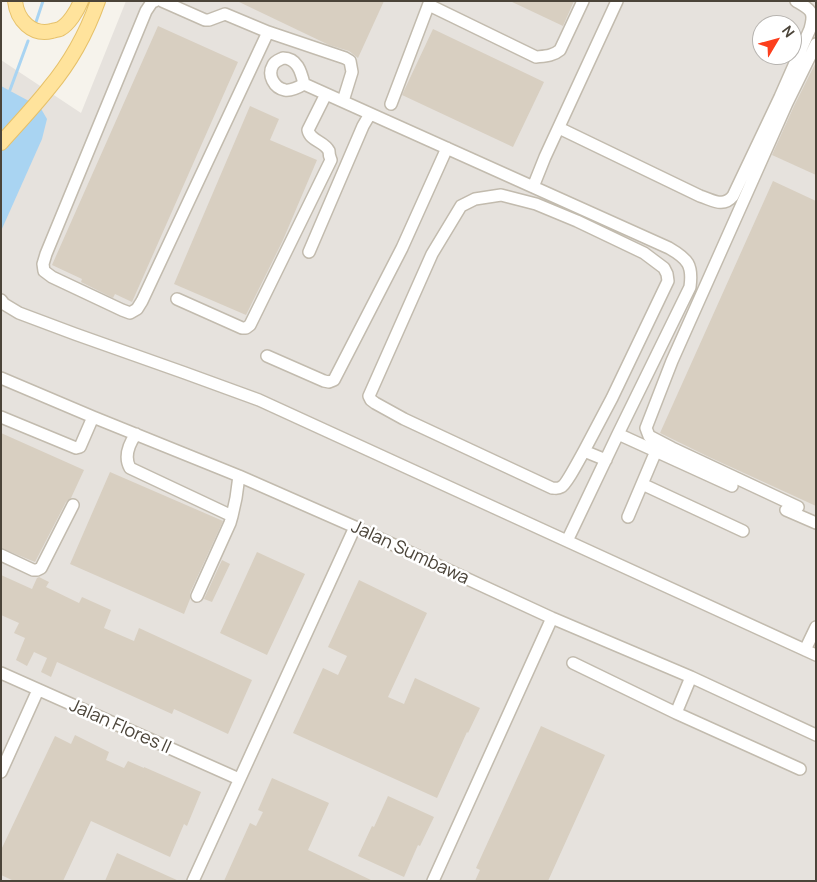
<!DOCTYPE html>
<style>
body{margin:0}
#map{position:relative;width:817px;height:882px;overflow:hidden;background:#f6f3ec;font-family:Manrope,sans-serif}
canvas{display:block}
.frame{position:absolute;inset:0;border:2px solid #4b4439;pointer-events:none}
.north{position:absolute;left:752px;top:15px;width:50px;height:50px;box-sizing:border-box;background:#fff;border:1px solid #b7b4b0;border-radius:50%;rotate:53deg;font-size:14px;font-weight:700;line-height:20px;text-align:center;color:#4b4439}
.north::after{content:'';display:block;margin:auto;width:18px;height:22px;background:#fc3f1d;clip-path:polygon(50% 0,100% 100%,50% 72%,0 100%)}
</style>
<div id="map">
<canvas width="817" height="882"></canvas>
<div class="frame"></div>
<div class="north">N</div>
</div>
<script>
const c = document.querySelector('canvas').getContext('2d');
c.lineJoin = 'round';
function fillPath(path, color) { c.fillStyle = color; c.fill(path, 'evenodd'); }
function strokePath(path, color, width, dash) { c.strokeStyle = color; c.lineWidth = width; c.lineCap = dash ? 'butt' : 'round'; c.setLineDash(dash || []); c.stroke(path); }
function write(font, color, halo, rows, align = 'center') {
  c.font = font + ' Manrope,sans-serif'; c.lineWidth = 5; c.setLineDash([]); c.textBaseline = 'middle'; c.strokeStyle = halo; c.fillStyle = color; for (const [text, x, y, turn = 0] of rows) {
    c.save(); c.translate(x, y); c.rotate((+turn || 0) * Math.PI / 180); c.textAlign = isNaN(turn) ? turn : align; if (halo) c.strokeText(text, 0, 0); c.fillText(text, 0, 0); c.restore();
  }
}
const industrial = new Path2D(`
 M126,1H816V881H1V60L81,113ZM762,25H792V55H762Z`);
const water = new Path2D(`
 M1,86L40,107L47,119L42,139L1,231Z`);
const stream = new Path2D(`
 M36,22L43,1
 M10,90L28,41`);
const building = new Path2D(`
 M237,1H384L358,58L349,51L329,45Z
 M510,1H574L563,26Z
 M158,26L238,62L132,302L115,294L113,298L81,282L82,279L52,265Z
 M433,29L544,82L513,147L402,95Z
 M816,62V175L772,155L794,106Z
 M250,106L279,119L270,140L317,160L283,240L246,315L174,284Z
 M773,181L816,201V506L709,457L660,433Z
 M1,433L84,470L71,498L66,502L35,562L1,548Z
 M110,472L223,521L190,593V599L184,614L70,564Z
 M257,552L305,574L267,655L220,633Z
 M222,560L230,564L212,602L204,599Z
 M1,575L32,589L37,578L39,577L49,582L46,587L79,603L82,597L111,610L104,628L134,641L139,628L252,680L228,734L174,709L172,714L57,662L51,677L41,672L47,658L34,652L27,666L16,660L25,638L14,633L19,623L1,615Z
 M359,580L427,613L388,697L404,704L415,678L480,708L468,733L467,732L437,798L293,733L323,668L338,675L347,656L328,647Z
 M541,726L605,755L548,881H475L480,870L476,868Z
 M75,735L109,752L106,760L124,768L128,761L144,768V767L201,792L187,826L184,824L170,857L91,821L63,881H14L1,875V850L55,736L71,744Z
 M272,778L329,803L308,850L373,881H224L250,823L256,826L263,812L258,810Z
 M388,796L434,817L420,846L418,845L404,877L358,856L372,826L374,827Z
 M117,853L179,881H105Z`);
const minor = new Path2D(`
 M155,1L152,2L146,11L46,254L43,264L44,271L52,277L122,310L130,313L137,309L142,301L268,32L225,14L209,20H205L162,1
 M429,5L536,57C545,56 553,56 560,50L583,1
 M268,32L345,58L350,61L352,72L343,101
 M283,58C297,58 301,71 304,84C299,87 292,91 285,90C274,88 267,75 273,65C275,61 279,60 283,58Z
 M304,84L669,248C688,259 693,265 690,287L618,434L567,541L816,655
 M391,104L430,1
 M559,128L700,196C713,200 723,208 733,196L780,97L810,29C815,11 811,10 796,1
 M533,187L545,157L617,1
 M309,252L363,126L370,114
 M177,299L242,328H246L250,325L331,160C330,158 329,153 329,151C324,141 310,141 308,130L326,94
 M1,300L4,304L19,313L75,334L185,373L259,400L567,541
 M267,356L324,381L329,382L334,380L402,248L447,148
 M1,378L93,417L239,476L355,527L552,618L691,677L816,735
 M1,417L76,448L80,447L93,417
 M136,434C129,444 124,457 130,468L232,516L230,523L197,596
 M618,434L732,486
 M584,451L612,398L668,281L667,274L664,268L644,253L577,221L536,204L501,195L475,199L461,206L432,254L369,396L371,400L375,403L404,419L552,488C556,488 558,489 561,487C566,485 580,458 584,451L606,460
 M642,484L743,531
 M798,507L672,448L649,436L646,428L672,361L787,103L816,44
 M786,510L816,523
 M232,516L236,498L239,476
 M628,517L656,451
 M1,555L33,570H37L41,568L73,505
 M805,650L816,627
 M573,663L676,713
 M1,673L239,779
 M691,677L676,713L800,769
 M1,772L38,690
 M193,881L355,527
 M433,881L552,618`);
const major = new Path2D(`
 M15,1C17,20 32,36 52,31C55,30 57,30 60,29C69,24 77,11 81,1
 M1,143C17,125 34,107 49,88C70,63 87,32 98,1`);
const streetNames = [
 ["Jalan Sumbawa",410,553,25],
 ["Jalan Flores II",120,727,24]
];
fillPath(industrial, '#e6e2dd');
fillPath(water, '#a9d4f2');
strokePath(stream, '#a9d4f2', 3);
fillPath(building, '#d8cfc1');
strokePath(minor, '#c2bbae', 14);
strokePath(major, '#e6c16a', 16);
strokePath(minor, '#fff', 11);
strokePath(major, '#ffe39c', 14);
write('18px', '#4b4439', '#fff', streetNames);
</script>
